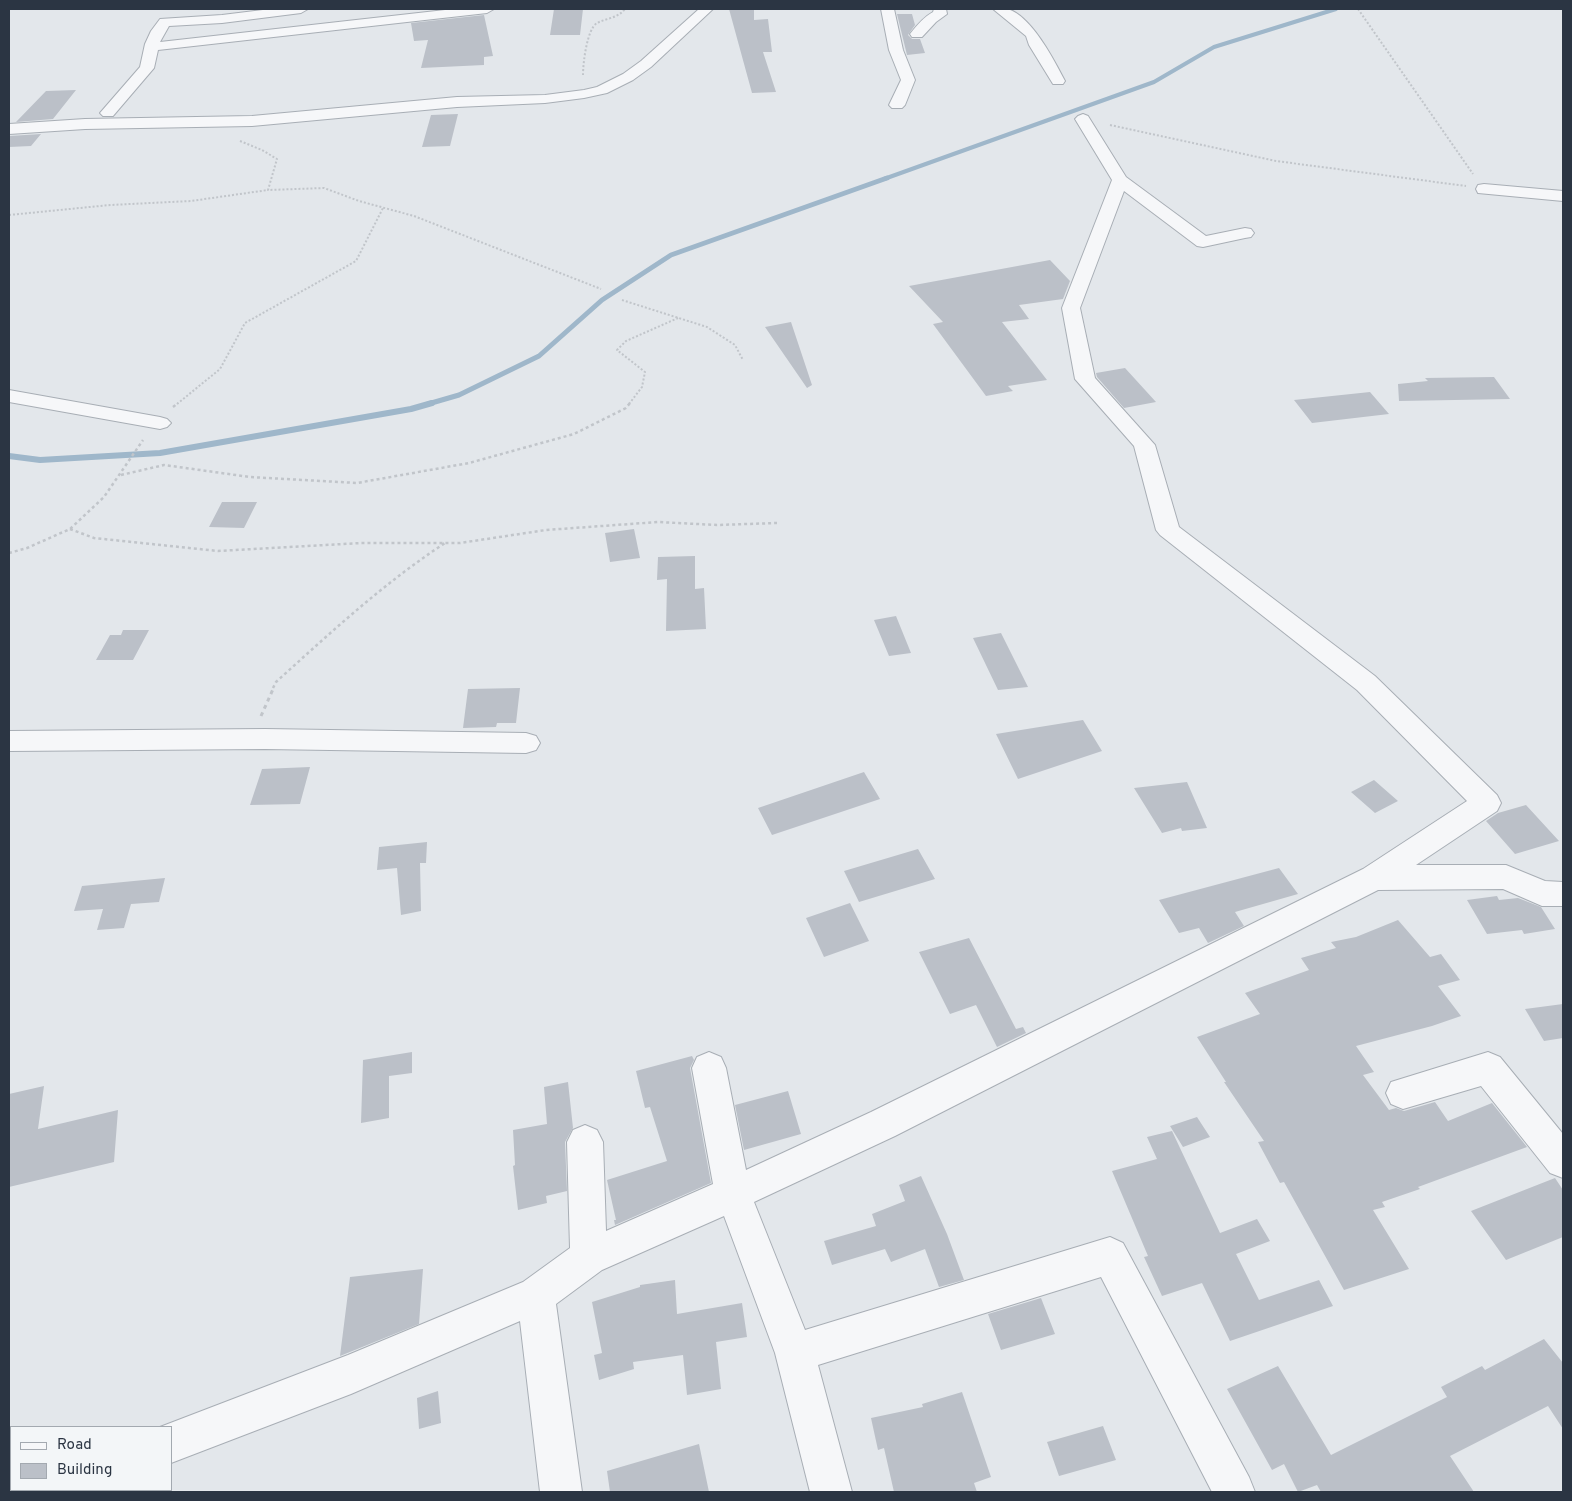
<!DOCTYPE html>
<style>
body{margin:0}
#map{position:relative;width:1572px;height:1501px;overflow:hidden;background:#e3e7eb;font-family:Overpass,sans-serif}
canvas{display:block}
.frame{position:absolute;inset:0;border:10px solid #2b3543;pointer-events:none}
.legend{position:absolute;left:10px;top:1426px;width:162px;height:65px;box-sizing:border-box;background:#f3f6f8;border:1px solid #a3a9b0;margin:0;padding:6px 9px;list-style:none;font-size:15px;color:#2b3543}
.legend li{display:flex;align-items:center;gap:10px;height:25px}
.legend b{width:25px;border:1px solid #a3a9b0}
</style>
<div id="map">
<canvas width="1572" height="1501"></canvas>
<div class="frame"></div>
<ul class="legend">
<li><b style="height:6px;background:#f6f7f9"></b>Road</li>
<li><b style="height:14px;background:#bbc0c8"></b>Building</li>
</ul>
</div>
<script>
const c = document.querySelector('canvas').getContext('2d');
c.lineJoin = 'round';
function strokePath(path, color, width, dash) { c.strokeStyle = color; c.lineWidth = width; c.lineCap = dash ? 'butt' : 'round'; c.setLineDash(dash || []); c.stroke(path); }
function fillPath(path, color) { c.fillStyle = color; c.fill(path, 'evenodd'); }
const streamFar2 = new Path2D(`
 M884,179L1154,82L1214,47L1336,9`);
const streamFar1 = new Path2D(`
 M428,404L459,395L539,356L602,300L671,255L887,178`);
const stream = new Path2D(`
 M9,456L40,460L160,453L411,409L432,403`);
const building = new Path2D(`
 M554,9H583L580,35H550Z
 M729,9H754V20L768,19L772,52H763L776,92L752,93Z
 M897,14H912L915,25L908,35L912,39H920L925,53L907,55Z
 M484,15L493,56L484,57V65L421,68L428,40L414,41L411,23Z
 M76,90L53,119L16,122L46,91Z
 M458,114L450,146L422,147L431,115Z
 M41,134L31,146L9,147V136Z
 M1050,260L1070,281L1063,299L1019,305L1029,319L1002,322L1047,380L1008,386L1013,391L986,396L933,324L943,322L909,286Z
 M791,322L812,385L807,388L765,327Z
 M1125,368L1156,402L1124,408L1097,377L1096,373Z
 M1494,377L1510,399L1399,401L1398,384L1428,381L1425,378Z
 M1370,392L1389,414L1312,423L1294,400Z
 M222,502H257L244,528L209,527Z
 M634,529L640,558L610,562L605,533Z
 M695,556V589L704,588L706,629L666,631L667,579L657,580L658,557Z
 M896,616L911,653L889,656L874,620Z
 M123,630H149L133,660H96L110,635H121Z
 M1001,633L1028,687L998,690L973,638Z
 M520,688L516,723H497L496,727L463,728L468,689Z
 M1083,720L1102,751L1018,779L996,734Z
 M310,767L300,804L250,805L262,769Z
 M864,772L880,799L772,835L758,808Z
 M1374,780L1398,801L1375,813L1351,792Z
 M1187,782L1207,828L1182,831L1181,828L1162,833L1134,788Z
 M1526,805L1559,841L1515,854L1486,821L1498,813Z
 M427,842L426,863H420L421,911L401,915L397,868L377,870L379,847Z
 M918,849L935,879L859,902L844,871Z
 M1279,868L1298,894L1235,912L1244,926L1208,943L1199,928L1179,933L1159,900Z
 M165,878L159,902L131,904L124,928L97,930L103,909L74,911L82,886Z
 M1497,896L1499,900L1518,898L1541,907L1555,929L1524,934L1522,930L1487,934L1467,900Z
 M850,903L869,941L824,957L806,918Z
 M1398,920L1430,957L1441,954L1460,980L1438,986L1461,1016L1432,1026L1356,1046L1374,1072L1363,1075L1389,1110L1396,1108L1404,1111L1435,1102L1448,1121L1492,1103L1527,1147L1418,1187L1420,1189L1382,1202L1385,1207L1373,1210L1409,1269L1344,1290L1284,1182L1280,1183L1258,1142L1264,1141L1224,1082H1226L1197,1037L1260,1014L1245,993L1309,970L1301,958L1336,948L1331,942L1356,937Z
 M969,938L1016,1029L1023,1027L1026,1033L997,1047L976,1005L950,1014L919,952Z
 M1563,1004V1038L1544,1041L1525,1009Z
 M412,1052V1073L389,1076V1118L361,1123L363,1060Z
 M692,1056L694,1060L690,1068L711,1183L615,1225L614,1220H616L607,1180L667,1161L650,1107L645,1108L636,1071Z
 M568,1082L573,1128L565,1142L567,1191L546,1196L547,1203L518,1210L513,1166L515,1165L513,1130L547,1124L544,1087Z
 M44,1086L38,1129L118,1110L114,1162L9,1187V1094Z
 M788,1091L801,1134L744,1150L735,1105Z
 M1197,1117L1210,1137L1183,1147L1170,1126Z
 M1172,1131L1220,1233L1257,1219L1270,1241L1236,1254L1259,1300L1319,1280L1333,1306L1230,1341L1202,1283L1162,1296L1144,1257L1148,1256L1112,1171L1157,1159L1147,1137Z
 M921,1176L947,1234L964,1280L939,1287L925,1249L891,1262L885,1249L832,1265L824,1241L876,1226L872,1214L905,1201L899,1185Z
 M1555,1178L1563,1190V1237L1506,1260L1471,1211Z
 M423,1269L419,1324L340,1356L350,1277Z
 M675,1280L677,1314L742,1303L747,1337L716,1342L721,1389L687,1395L683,1355L633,1362L634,1369L599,1380L594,1355L602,1353L592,1302L640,1287V1285Z
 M1041,1298L1055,1334L1001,1350L988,1314Z
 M1544,1339L1563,1363V1429L1548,1406L1450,1456L1474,1492H1321L1317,1485L1298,1492L1284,1464L1272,1470L1227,1389L1278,1366L1331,1455L1447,1397L1441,1387L1482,1366L1485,1370Z
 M438,1391L441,1423L419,1429L417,1398Z
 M962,1392L991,1477L974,1483L977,1492H894L884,1448L878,1450L871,1418L923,1407L922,1404Z
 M1103,1426L1116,1460L1059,1476L1047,1442Z
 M699,1444L709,1492H610L607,1471Z`);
const pathFar2 = new Path2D(`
 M1358,9L1473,174
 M583,75C583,63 587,29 597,23C607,18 618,18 625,9
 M1110,125L1276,161L1466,186
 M240,141L262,150L277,159L268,190L324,188L359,201L414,216L601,289
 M9,215L110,205L191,201L268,190
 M622,300L707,327L735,345L743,360
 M177,404L220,369L245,323L356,261L383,208
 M629,404L642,387L645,372L617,350L626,341L678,318`);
const pathFar1 = new Path2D(`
 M173,407L178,403
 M121,475L164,465L250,477L357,483L469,463L574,434L626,408L630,403
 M70,529L94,538L218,551L361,543H460L546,530L658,522L717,525L777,523
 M9,553L27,548L70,529L104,497L143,440
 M273,688L276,682C330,633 384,583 445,543`);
const path = new Path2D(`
 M261,716L274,687`);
const minor = new Path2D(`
 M271,9H308L301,13L222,23L169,26L160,42L454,9H494L487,13L158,50L154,68L113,116H103L100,113L140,67L145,44L151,31L160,19L222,15Z
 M699,9H713L651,67L633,80L607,93L584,98L545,103L457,107L252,126L85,129L9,134V124L85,119L252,116L457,97L545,95L584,90L597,87L623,74L641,61Z
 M881,9H894L903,50L915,80L905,105L902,108H892L889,105L901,80L889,50Z
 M934,9H946L947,14L936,22L922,37H912L910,34C917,25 924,17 933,12Z
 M993,9C997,9 1004,8 1008,9C1032,17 1054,60 1065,81L1063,84H1053L1029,45L1026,36Z
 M1083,114L1088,116L1126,177L1206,236L1245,228L1251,229L1254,233L1251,237L1245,238L1203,247L1197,246L1124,191L1080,308L1095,378L1155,445L1179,527L1375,676L1497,795L1501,803L1497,811L1416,865H1506L1545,881L1563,882V906H1542L1503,889L1378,890L895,1136L754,1202L805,1330L1110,1237L1123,1243L1249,1477L1255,1492H1212L1101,1277L818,1365L852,1492H810L775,1353L724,1216L602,1270L556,1304L582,1492H540L520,1321L351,1394L171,1463V1427H160L348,1355L523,1282L570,1248L567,1142L573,1130L585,1125L597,1130L603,1142L606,1231L713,1184L692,1068L697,1057L709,1052L721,1057L726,1068L746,1170L871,1112L1363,869L1467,801L1357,690L1160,535L1156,530L1134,446L1075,379L1062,308L1112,180L1075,119L1078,116Z
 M1484,184L1563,191V201L1478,193L1476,189L1478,185Z
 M9,390L160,417L167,419L171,423L167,427L160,429L9,402Z
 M265,729L526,733L536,736L540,743L536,750L526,753L265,749L9,751V731Z
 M1488,1052L1500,1057L1563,1134V1178L1550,1173L1481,1086L1403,1109L1391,1104L1386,1093L1391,1082Z
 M40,1490H87L86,1492H39Z`);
strokePath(streamFar2, '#9fb7ca', 4);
strokePath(streamFar1, '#9fb7ca', 5);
strokePath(stream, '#9fb7ca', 6);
fillPath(building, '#bbc0c8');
strokePath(minor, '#a8aeb5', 2);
strokePath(pathFar2, '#c1c5ca', 2, [2, 2]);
strokePath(pathFar1, '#c1c5ca', 2.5, [3, 3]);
strokePath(path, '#c1c5ca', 3, [4, 4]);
fillPath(minor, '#f6f7f9');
</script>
